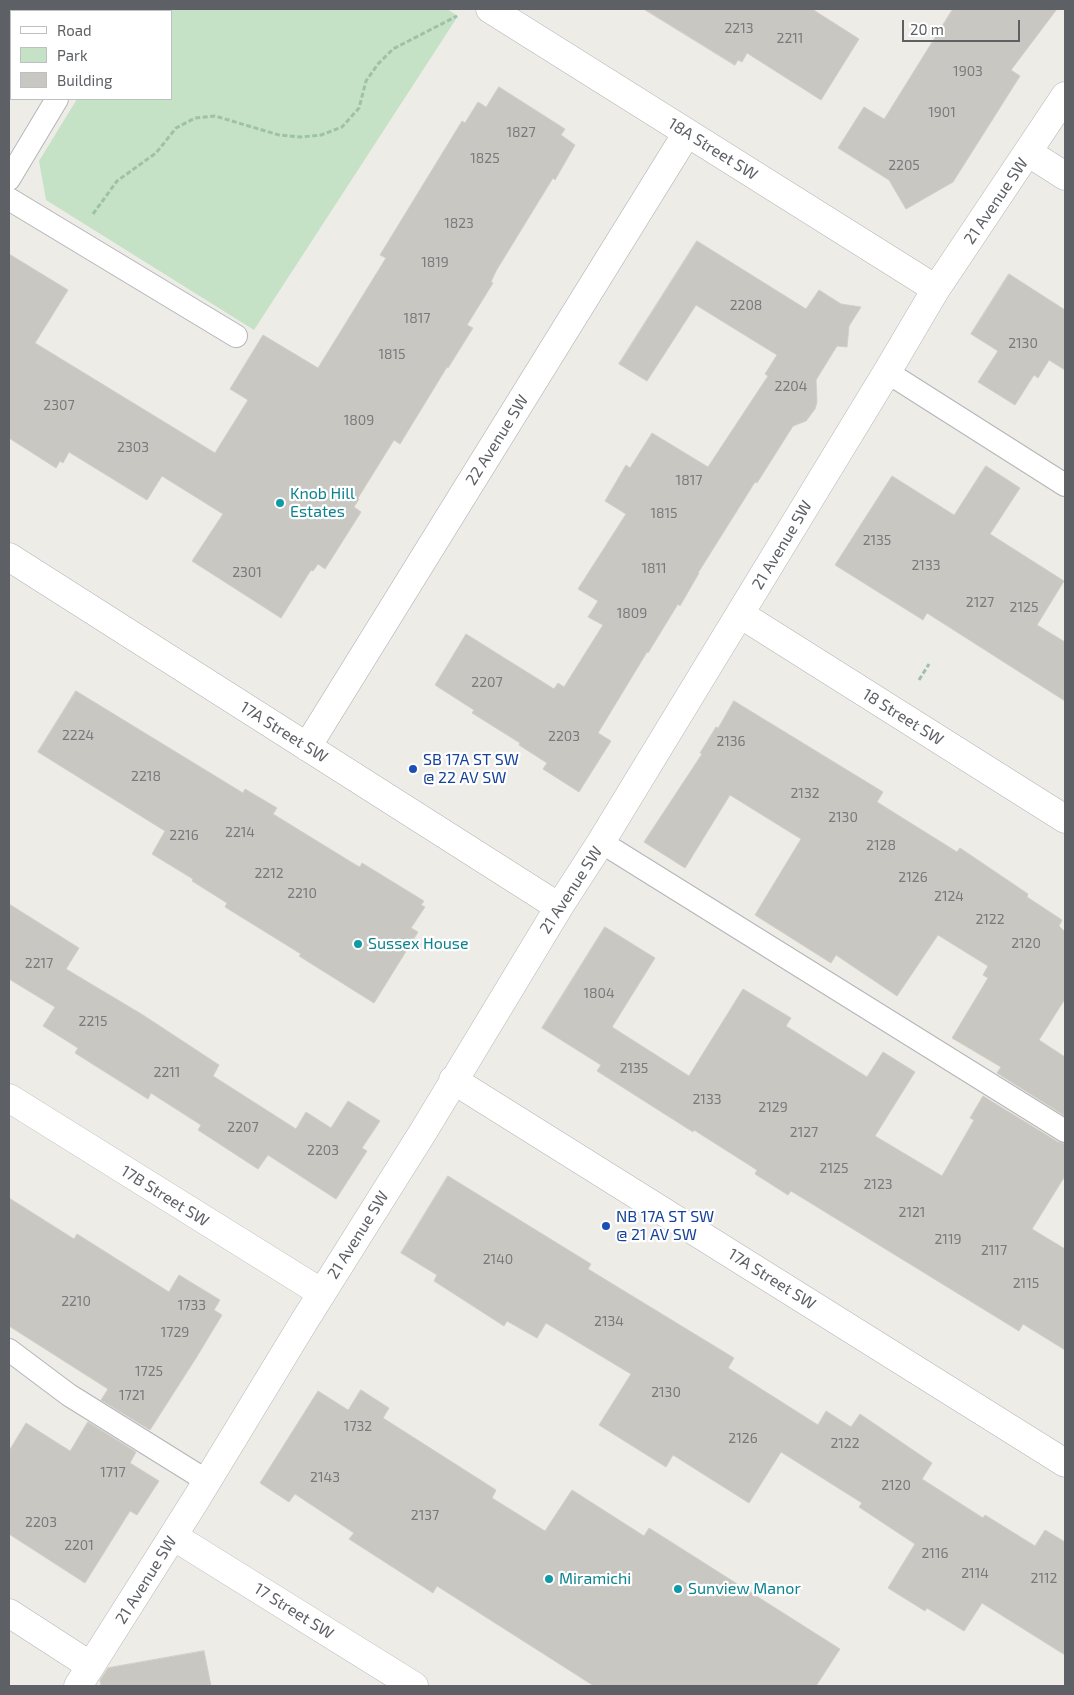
<!DOCTYPE html>
<style>
body{margin:0}
#map{position:relative;width:1074px;height:1695px;overflow:hidden;background:#eeece6;font-family:"Exo 2",sans-serif}
canvas{display:block}
.frame{position:absolute;inset:0;border:10px solid #5d6064;pointer-events:none}
.legend{position:absolute;left:10px;top:10px;width:162px;height:90px;box-sizing:border-box;background:#fff;border:1px solid #bebfc1;margin:0;padding:6px 9px;list-style:none;font-size:15px;color:#5d6064}
.legend li{display:flex;align-items:center;gap:10px;height:25px}
.legend b{width:25px;border:1px solid #bebfc1}
.scale{position:absolute;left:902px;top:20px;width:118px;height:22px;box-sizing:border-box;border:2px solid #5d6064;border-top:0;padding-left:6px;font-size:15px;line-height:18px;white-space:nowrap;color:#5d6064;-webkit-text-stroke:4px #fff;paint-order:stroke}
</style>
<div id="map">
<canvas width="1074" height="1695"></canvas>
<div class="frame"></div>
<ul class="legend">
<li><b style="height:6px;background:#fff"></b>Road</li>
<li><b style="height:14px;background:#c5e2c6"></b>Park</li>
<li><b style="height:14px;background:#c9c7c2"></b>Building</li>
</ul>
<div class="scale">20 m</div>
</div>
<script>
const c = document.querySelector('canvas').getContext('2d');
c.lineJoin = 'round';
function fillPath(path, color) { c.fillStyle = color; c.fill(path, 'evenodd'); }
function strokePath(path, color, width, dash) { c.strokeStyle = color; c.lineWidth = width; c.lineCap = dash ? 'butt' : 'round'; c.setLineDash(dash || []); c.stroke(path); }
function write(font, color, halo, rows, align = 'center') {
  c.font = font + ' "Exo 2",sans-serif'; c.lineWidth = 4.5; c.setLineDash([]); c.textBaseline = 'middle'; c.strokeStyle = halo; c.fillStyle = color; for (const [text, x, y, turn = 0] of rows) {
    c.save(); c.translate(x, y); c.rotate((+turn || 0) * Math.PI / 180); c.textAlign = isNaN(turn) ? turn : align; if (halo) c.strokeText(text, 0, 0); c.fillText(text, 0, 0); c.restore();
  }
}
const green = new Path2D(`
 M132,9H447L458,16L254,330L46,200L39,161L77,99H171V11H130Z`);
const building = new Path2D(`
 M644,9H812L859,39L821,100L747,53L742,62L738,60L735,65Z
 M953,9H1057L1011,70L1020,76L953,182L906,209L889,180L838,148L864,107L884,119Z
 M499,87L565,129L561,135L575,145L555,180L553,178L496,271L491,282L493,283L467,325L473,328L448,368L447,367L400,444L394,440L358,498L359,499L354,507L361,512L325,569L318,564L313,571L311,570L281,618L192,561L223,514L162,476L147,500L69,452L63,463L60,461L56,468L9,438V254L68,290L35,343L215,453L248,400L230,389L263,335L318,368L386,258L380,255L462,121L465,123L478,102L486,107Z
 M697,241L806,309L819,290L841,304L861,307L849,326L847,347L837,346L816,380L817,402L815,409L806,421L793,426L757,483L755,482L698,573H699L680,606L678,604L648,653L647,652L598,733L611,741L579,792L543,769L547,763L519,745L520,743L472,713L474,710L435,685L466,634L554,689L558,683L564,687L603,625L588,617L598,601L578,589L626,514L605,501L626,465L630,468L652,433L708,467L768,376L765,374L777,355L696,305L647,381L619,364Z
 M1009,274L1065,310V370L1049,360L1038,378L1034,375L1015,405L978,382L998,351L971,334Z
 M986,466L1020,488L990,534L1064,581L1037,625L1065,642V701L927,613L923,620L835,565L892,476L954,515Z
 M76,691L243,793L245,789L277,808L273,814L356,865L360,867L362,863L424,901L421,905L425,907L411,928L418,932L374,1003L299,956L301,954L225,907L227,903L192,881L193,879L152,854L165,831L38,752Z
 M734,701L883,792L877,802L957,852L960,848L1028,894L1027,897L1062,920L1059,926L1065,932V999L1039,1040L1065,1057V1116L997,1073L1001,1067L952,1038L988,978L983,975L988,966L938,935L897,996L836,955L831,963L755,915L801,839L730,795L685,868L644,842L702,754L700,753L716,727L718,728Z
 M9,904L79,948L66,969L143,1015L219,1065L213,1076L296,1129L306,1112L331,1128L348,1101L380,1121L362,1148L367,1151L336,1199L268,1155L258,1169L198,1130L201,1125L151,1093L148,1099L75,1053L78,1048L43,1026L55,1007L9,979Z
 M605,927L655,958L612,1027L689,1076L743,989L791,1018L786,1026L867,1077L883,1052L915,1072L875,1136L942,1176L974,1120L970,1118L983,1096L1058,1142L1065,1144V1176L1032,1229L1065,1249V1350L1023,1324L1019,1331L791,1191L788,1195L755,1174L757,1170L694,1130L693,1132L597,1071L601,1065L542,1028Z
 M448,1176L591,1264L588,1269L734,1358L728,1368L818,1425L826,1411L851,1427L860,1414L932,1463L922,1479L983,1518L985,1515L1035,1546L1045,1530L1065,1542V1655L982,1603L964,1631L927,1608L925,1611L888,1588L915,1544L859,1507L862,1503L781,1452L749,1503L673,1455L666,1467L599,1425L631,1374L546,1323L537,1338L507,1321L504,1326L434,1281L437,1275L401,1253Z
 M9,1198L74,1239L77,1234L169,1292L179,1275L220,1300L214,1310L222,1315L196,1358L150,1430L101,1400L108,1389L9,1326Z
 M361,1390L389,1408L383,1418L496,1490L492,1498L545,1531L572,1490L644,1536L649,1528L840,1649L816,1686H594L437,1586L433,1593L349,1539L354,1533L295,1494L289,1502L260,1483L318,1391L348,1410Z
 M88,1422L136,1452L130,1463L159,1481L137,1515L130,1511L85,1583L9,1534V1451L26,1423L70,1451Z
 M204,1651L211,1686H101L100,1680L108,1668Z`);
const path = new Path2D(`
 M93,214L117,181L156,153L176,128L195,118L215,116L279,135L301,137L321,135L342,127L359,108L366,81L378,64L393,49L457,16
 M919,680L929,664`);
const service = new Path2D(`
 M110,11L112,9
 M9,179L57,99
 M9,199L236,336
 M887,372L1065,485
 M601,842L1065,1131
 M9,1350L69,1395L207,1481`);
const minor = new Path2D(`
 M490,9L936,289
 M1029,153L1065,176
 M9,557L559,907
 M740,614L1065,819
 M307,747L687,133
 M453,1080L1065,1463
 M9,1098L322,1293
 M173,1536L414,1686
 M9,1613L91,1666
 M78,1686L195,1501L305,1320L423,1132L559,907L601,842L887,372L936,289L1065,96`);
const markers = [
 [280,503,5,"#0f9aa8"],
 [413,769,5,"#1a4fb4"],
 [358,944,5,"#0f9aa8"],
 [606,1226,5,"#1a4fb4"],
 [549,1579,5,"#0f9aa8"],
 [678,1589,5,"#0f9aa8"]
];
const numberNames = [
 ["2213",739,28],
 ["2211",790,38],
 ["1903",968,71],
 ["1901",942,112],
 ["1827",521,132],
 ["1825",485,158],
 ["2205",904,165],
 ["1823",459,223],
 ["1819",435,262],
 ["2208",746,305],
 ["1817",417,318],
 ["2130",1023,343],
 ["1815",392,354],
 ["2204",791,386],
 ["2307",59,405],
 ["1809",359,420],
 ["2303",133,447],
 ["1817",689,480],
 ["1815",664,513],
 ["2135",877,540],
 ["2133",926,565],
 ["1811",654,568],
 ["2301",247,572],
 ["2127",980,602],
 ["2125",1024,607],
 ["1809",632,613],
 ["2207",487,682],
 ["2224",78,735],
 ["2203",564,736],
 ["2136",731,741],
 ["2218",146,776],
 ["2132",805,793],
 ["2130",843,817],
 ["2214",240,832],
 ["2216",184,835],
 ["2128",881,845],
 ["2212",269,873],
 ["2126",913,877],
 ["2210",302,893],
 ["2124",949,896],
 ["2122",990,919],
 ["2120",1026,943],
 ["2217",39,963],
 ["1804",599,993],
 ["2215",93,1021],
 ["2135",634,1068],
 ["2211",167,1072],
 ["2133",707,1099],
 ["2129",773,1107],
 ["2207",243,1127],
 ["2127",804,1132],
 ["2203",323,1150],
 ["2125",834,1168],
 ["2123",878,1184],
 ["2121",912,1212],
 ["2119",948,1239],
 ["2117",994,1250],
 ["2140",498,1259],
 ["2115",1026,1283],
 ["2210",76,1301],
 ["1733",192,1305],
 ["2134",609,1321],
 ["1729",175,1332],
 ["1725",149,1371],
 ["2130",666,1392],
 ["1721",132,1395],
 ["1732",358,1426],
 ["2126",743,1438],
 ["2122",845,1443],
 ["1717",113,1472],
 ["2143",325,1477],
 ["2120",896,1485],
 ["2137",425,1515],
 ["2203",41,1522],
 ["2201",79,1545],
 ["2116",935,1553],
 ["2114",975,1573],
 ["2112",1044,1578]
];
const streetNames = [
 ["18A Street SW",713,149,32],
 ["21 Avenue SW",996,201,-56],
 ["22 Avenue SW",497,440,-58],
 ["21 Avenue SW",782,545,-59],
 ["18 Street SW",903,717,32],
 ["17A Street SW",284,732,32],
 ["21 Avenue SW",571,890,-57],
 ["17B Street SW",165,1196,32],
 ["21 Avenue SW",358,1235,-58],
 ["17A Street SW",772,1279,32],
 ["21 Avenue SW",146,1580,-58],
 ["17 Street SW",294,1611,32]
];
const cultureNames = [
 ["Knob Hill",290,494],
 ["Estates",290,512],
 ["Sussex House",368,944],
 ["Miramichi",559,1579],
 ["Sunview Manor",688,1589]
];
const transitNames = [
 ["SB 17A ST SW",423,760],
 ["@ 22 AV SW",423,778],
 ["NB 17A ST SW",616,1217],
 ["@ 21 AV SW",616,1235]
];
fillPath(green, '#c5e2c6');
fillPath(building, '#c9c7c2');
strokePath(building, '#d2cec5', 1);
strokePath(service, '#b3b5b9', 24);
strokePath(minor, '#b3b5b9', 29);
strokePath(path, '#9ec1a8', 3, [5, 2.5]);
strokePath(service, '#fff', 22);
strokePath(minor, '#fff', 28);
for (const [x, y, r, color] of markers) { const dot = new Path2D(); dot.arc(x, y, r, 0, 2 * Math.PI); c.fillStyle = color; c.fill(dot); strokePath(dot, '#fff', 2); }
write('14px', '#787a7c', null, numberNames);
write('16px', '#5d6064', '#fff', streetNames);
write('16px', '#0d838f', '#fff', cultureNames, 'left');
write('16px', '#164399', '#fff', transitNames, 'left');
</script>
